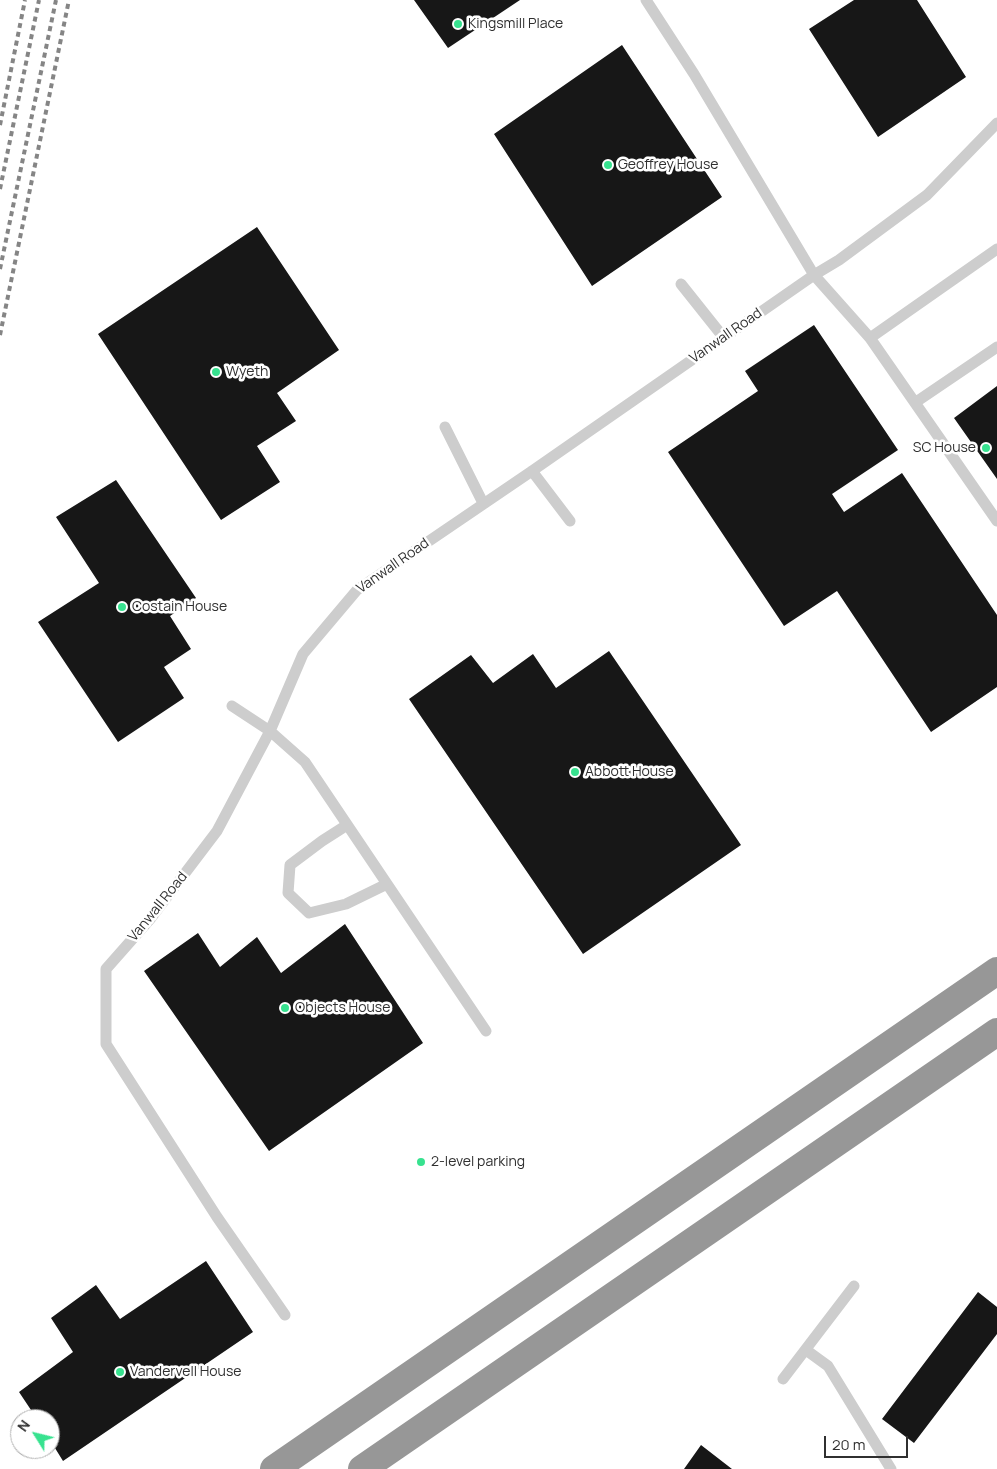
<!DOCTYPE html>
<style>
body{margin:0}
#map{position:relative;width:997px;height:1469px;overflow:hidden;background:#fff;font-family:Manrope,sans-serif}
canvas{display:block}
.north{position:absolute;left:10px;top:1409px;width:50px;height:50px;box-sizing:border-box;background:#fff;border:1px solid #acacac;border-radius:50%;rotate:306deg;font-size:14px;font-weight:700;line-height:20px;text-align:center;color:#303030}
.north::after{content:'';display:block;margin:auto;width:18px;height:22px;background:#37e28f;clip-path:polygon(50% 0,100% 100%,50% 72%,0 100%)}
.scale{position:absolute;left:824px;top:1436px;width:84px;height:22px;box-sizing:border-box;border:2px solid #303030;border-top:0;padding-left:6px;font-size:15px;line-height:18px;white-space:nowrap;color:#303030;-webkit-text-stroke:4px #fff;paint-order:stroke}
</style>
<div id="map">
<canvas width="997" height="1469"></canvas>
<div class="north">N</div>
<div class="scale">20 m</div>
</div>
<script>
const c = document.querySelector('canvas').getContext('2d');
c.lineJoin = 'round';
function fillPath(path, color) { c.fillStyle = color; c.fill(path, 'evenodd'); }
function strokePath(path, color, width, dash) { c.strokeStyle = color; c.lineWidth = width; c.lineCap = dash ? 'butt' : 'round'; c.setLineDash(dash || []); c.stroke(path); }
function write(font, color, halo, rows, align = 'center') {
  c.font = font + ' Manrope,sans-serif'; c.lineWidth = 5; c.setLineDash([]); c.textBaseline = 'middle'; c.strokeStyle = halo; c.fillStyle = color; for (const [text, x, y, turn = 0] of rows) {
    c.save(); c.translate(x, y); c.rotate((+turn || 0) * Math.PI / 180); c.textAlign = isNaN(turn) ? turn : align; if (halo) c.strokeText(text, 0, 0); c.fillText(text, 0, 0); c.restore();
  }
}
const building = new Path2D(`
 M414,0H520L448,48Z
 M854,0H917L966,77L878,137L809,29Z
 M622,45L722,197L592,286L494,134Z
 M257,227L339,350L277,393L296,421L257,446L280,482L221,520L98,334Z
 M814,325L898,450L832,494L844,512L902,473L997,615V687L931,732L837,591L784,626L668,452L758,391L745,371Z
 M997,386V479L954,418Z
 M116,480L196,598L170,616L191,649L164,667L184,698L118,742L38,622L99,583L56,517Z
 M609,651L741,845L583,954L409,699L471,655L493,683L533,654L556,688Z
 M345,924L423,1043L269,1151L144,971L198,933L220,967L257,937L281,973Z
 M206,1261L253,1332L63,1461L50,1440V1419H37L19,1392L73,1352L51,1318L96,1285L120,1319Z
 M978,1292L997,1307V1334L914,1443L882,1419Z
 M701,1445L732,1469H684Z`);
const lane = new Path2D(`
 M646,0L694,74L814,275L870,338L997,521
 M681,284L724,338
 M870,338L997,249
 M916,402L997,347
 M445,427L483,503
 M532,471L570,521
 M232,706L270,731L305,762L486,1031
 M347,825L322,841L290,865L288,893L309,913L346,904L387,884
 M285,1315L217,1217L106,1044V969L151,918L217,831L270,731L303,654L357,590L532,471L814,275L839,260L927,195L997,123
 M806,1350L828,1366L891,1469
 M783,1379L854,1286`);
const highway = new Path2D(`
 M274,1469L997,971
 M362,1469L997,1032`);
const rail = new Path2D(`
 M0,125L25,0
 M0,189L39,0
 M0,269L56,0
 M0,335L69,0`);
const markers = [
 [458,24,5,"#37e28f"],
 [608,165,5,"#37e28f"],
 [216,372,5,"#37e28f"],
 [986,448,5,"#37e28f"],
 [122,607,5,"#37e28f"],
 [575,772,5,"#37e28f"],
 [285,1008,5,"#37e28f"],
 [421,1162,5,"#37e28f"],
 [120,1372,5,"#37e28f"]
];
const poiNames = [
 ["Kingsmill Place",468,24],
 ["Geoffrey House",618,165],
 ["Wyeth",226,372],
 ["SC House",976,448,"right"],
 ["Costain House",132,607],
 ["Abbott House",585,772],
 ["Objects House",295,1008],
 ["2-level parking",431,1162],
 ["Vandervell House",130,1372]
];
const streetNames = [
 ["Vanwall Road",726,336,-35],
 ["Vanwall Road",393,566,-35],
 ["Vanwall Road",158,907,-51]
];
fillPath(building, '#171717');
strokePath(lane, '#cdcdcd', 11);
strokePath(highway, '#979797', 28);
strokePath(rail, '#858585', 4, [5, 4]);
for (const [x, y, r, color] of markers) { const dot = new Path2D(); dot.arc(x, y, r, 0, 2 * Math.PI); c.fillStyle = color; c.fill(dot); strokePath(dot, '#fff', 2); }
write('14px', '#303030', '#fff', poiNames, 'left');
write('14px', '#303030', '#fff', streetNames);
</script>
